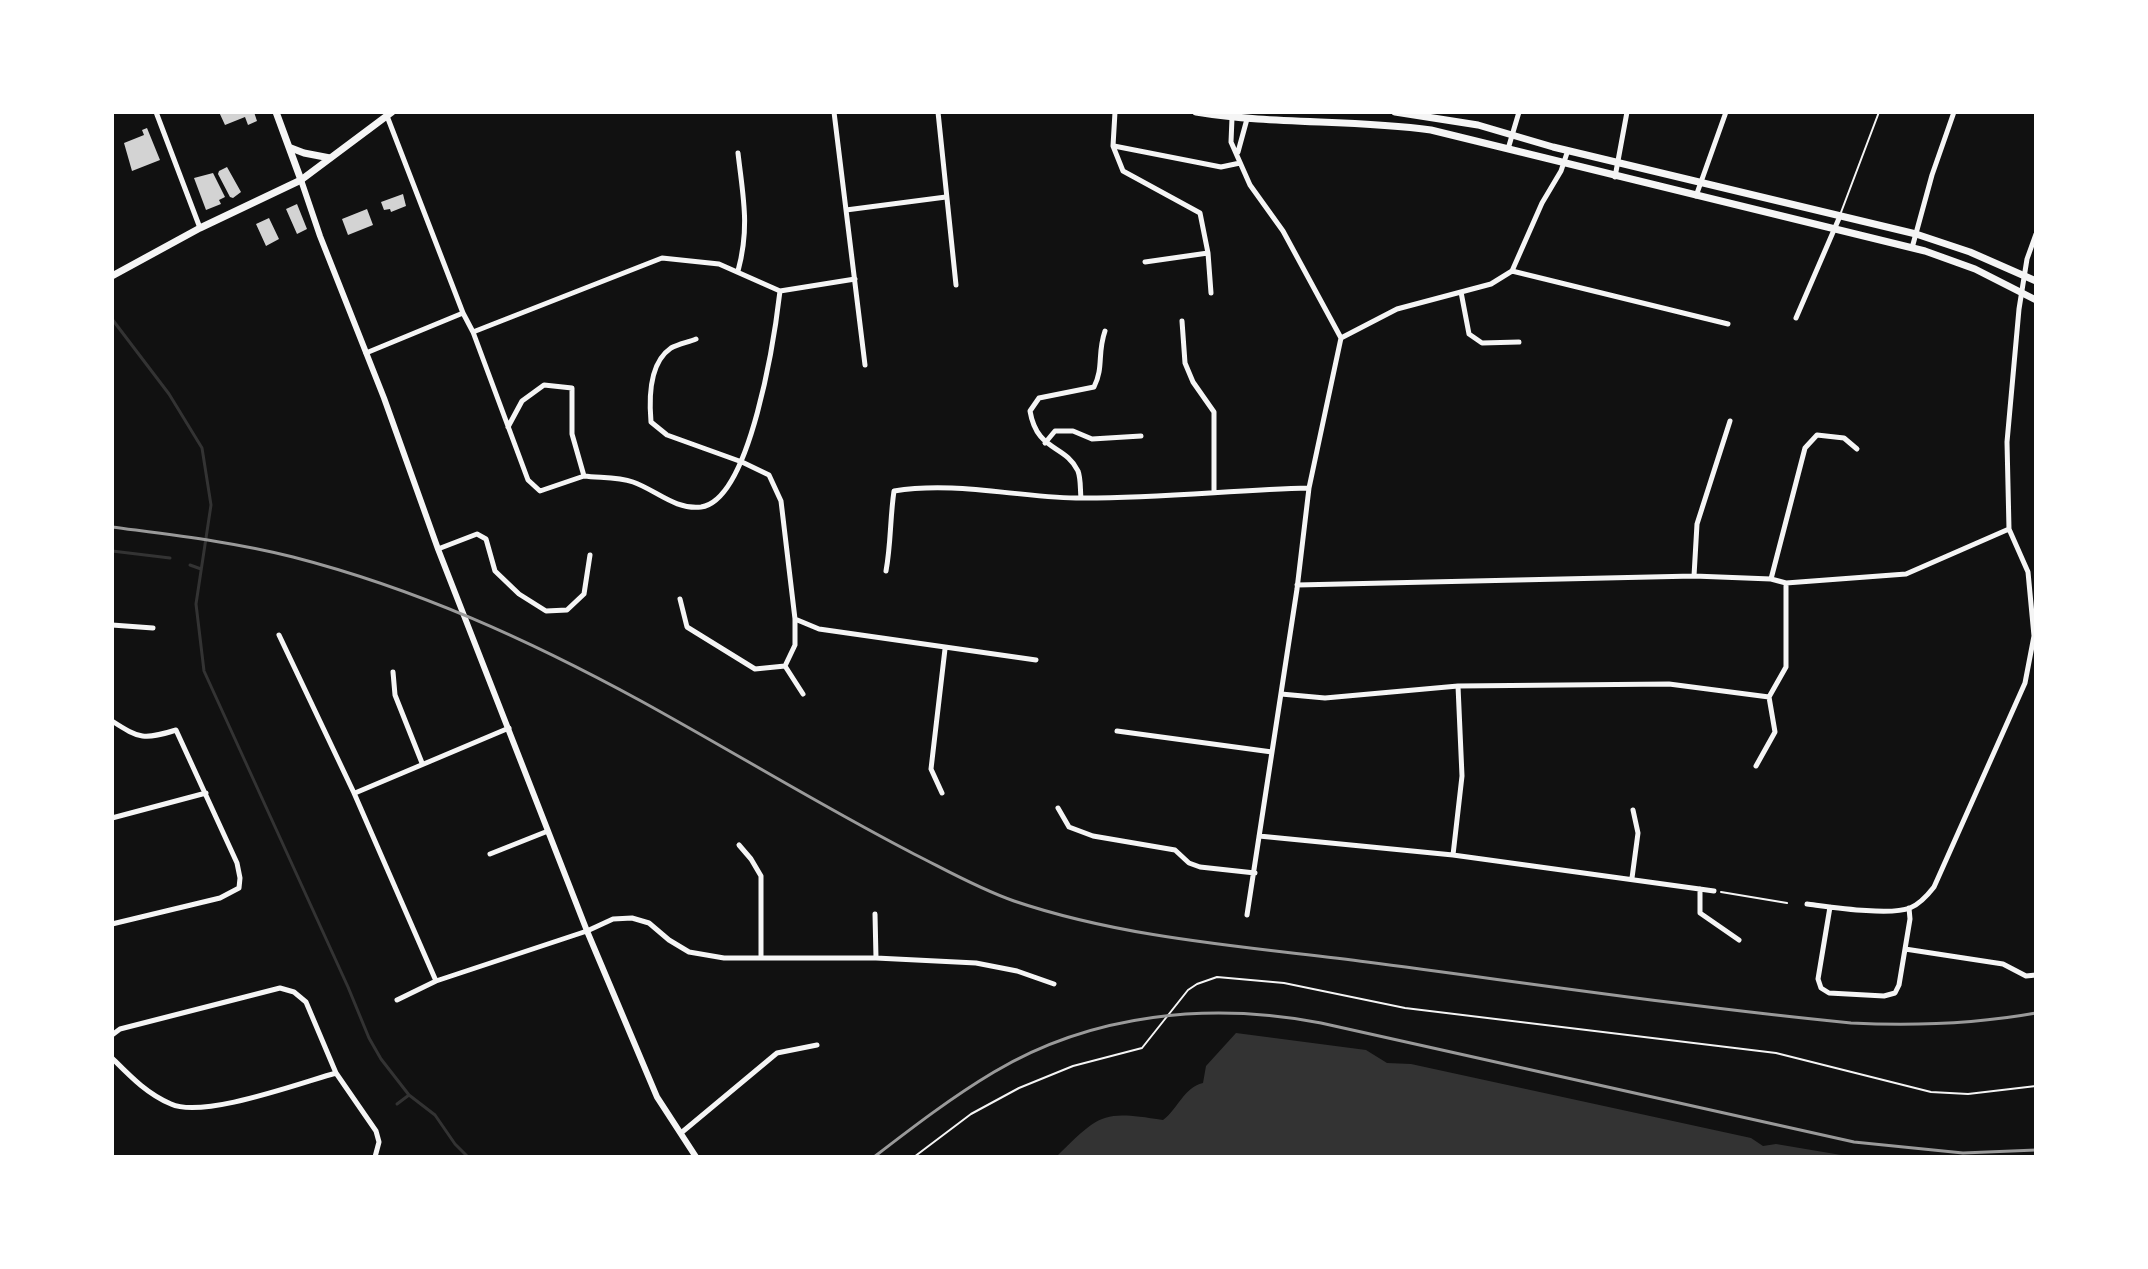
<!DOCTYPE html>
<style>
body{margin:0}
#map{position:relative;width:2148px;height:1269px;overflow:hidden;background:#111;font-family:"Nunito Sans",sans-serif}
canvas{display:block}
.frame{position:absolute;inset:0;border:114px solid #fff;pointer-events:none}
</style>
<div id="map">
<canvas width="2148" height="1269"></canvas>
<div class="frame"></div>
</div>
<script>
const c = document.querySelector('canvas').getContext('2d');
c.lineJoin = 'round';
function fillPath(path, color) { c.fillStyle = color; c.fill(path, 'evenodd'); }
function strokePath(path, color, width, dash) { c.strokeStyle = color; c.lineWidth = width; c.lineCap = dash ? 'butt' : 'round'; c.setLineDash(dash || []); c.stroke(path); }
const water = new Path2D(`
 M1236,1033L1366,1050L1387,1063L1411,1064L1751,1138L1763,1146L1776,1144L1853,1157H1056C1100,1114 1101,1110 1163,1120C1179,1108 1183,1088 1203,1083L1206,1066Z`);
const stream = new Path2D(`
 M112,319L169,394L202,448L211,505L196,604L204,671L348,987L369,1038L381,1059L409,1095L435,1115L455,1144L468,1157
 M112,551L170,558
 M190,565L201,569
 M397,1104L409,1095`);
const building = new Path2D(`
 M219,112H254L257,121L248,125L245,117L225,125Z
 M147,128L160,160L132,171L124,143L144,135L142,130Z
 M227,167L241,192L233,198L230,197L218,174L219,171Z
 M213,173L225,197L219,200L221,204L206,210L194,178Z
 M403,194L406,206L391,212L390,209L384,210L381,202Z
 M297,204L307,229L297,234L286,209Z
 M367,209L373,225L348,235L342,219Z
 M269,218L279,239L266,246L256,224Z`);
const path = new Path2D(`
 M1721,892L1787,903
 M914,1157L971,1114L1019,1088L1073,1066L1142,1048L1188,990L1197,984L1217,977L1284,983L1405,1008L1776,1053L1931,1092L1968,1094L2036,1086`);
const service = new Path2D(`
 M1840,215L1879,112`);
const minor = new Path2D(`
 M156,112L200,228
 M834,112L865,365
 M938,112L956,285
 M1115,112L1113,146L1123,171L1200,213L1208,253L1211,293
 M387,116L463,313L473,332L528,480L540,491L584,476
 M1232,118L1231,142L1250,185L1283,231L1341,338L1309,488L1297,589L1247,915
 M1114,146L1221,167L1240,163
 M1508,149L1519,112
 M1238,152L1247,119
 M1615,177L1627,112
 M1696,196L1726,112
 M846,210L946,197
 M1912,248L1932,175L1954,112
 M1145,262L1208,253
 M738,271C750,227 743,197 738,153
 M1512,271L1728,324
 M780,291L855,279
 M1461,292L1469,334L1482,343L1519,342
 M1796,318L1840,216
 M1182,321L1185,363L1193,382L1214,412V492
 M473,332L662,258L719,264L780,291
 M1341,338L1397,309L1491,284L1512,271L1542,203L1561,171L1568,150
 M366,353L463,313
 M508,427L522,401L544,385L572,388V434L584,476C600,478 618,477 633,482C656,490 675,510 701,507C751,500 775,334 780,291
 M1045,443L1055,431H1073L1092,439L1141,436
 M1081,498C1080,489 1081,479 1078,471C1065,444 1037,452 1030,411L1039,398L1094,387C1104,367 1097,354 1105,331
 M438,549L477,534L486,539L495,571L519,594L546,611L567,610L584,594L590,555
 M886,571C891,544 890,518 894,491C955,481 1015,497 1076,498C1154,499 1232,490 1309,488
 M1694,576L1697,524L1730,421
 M1771,579L1805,448L1817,435L1844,438L1857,449
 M1297,585L1694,576L1771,579L1786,583L1906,574L2009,529
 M680,599L687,627L755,669L785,666L795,645V619L781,501L769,475L742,462L667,435L651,422C649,399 649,363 671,348C678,344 689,342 696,339
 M795,619L819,629L1036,660
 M112,625L153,628
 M279,635L354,793L436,981
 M785,666L803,694
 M393,672L395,695L422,763
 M1281,694L1325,698L1458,686L1669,684L1769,697
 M1769,697L1786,667V583
 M112,721C140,739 144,740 176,730L237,863L240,878L239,888L220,898L112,924
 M1117,731L1272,752
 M1756,766L1775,732L1769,697
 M355,793L509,728
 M942,793L931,769L945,649
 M1058,808L1069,827L1093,836L1175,850L1189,863L1200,867L1255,873
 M112,818L206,793
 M1259,836L1453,855L1714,891
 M739,845L751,859L761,876V958
 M490,854L548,831
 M1453,855L1462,776L1458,686
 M1632,878L1638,833L1633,810
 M1700,889V913L1739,940
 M1807,904C1831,907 1889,916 1910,908C1920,904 1927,896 1934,887L2025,683L2034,636L2028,572L2009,529L2007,442L2019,309L2027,259L2036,234
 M1830,907L1818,979L1821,988L1829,993L1884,996L1895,993L1899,985L1910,919L1909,908
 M875,914L876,958
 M1905,949L2003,964L2026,976L2036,975
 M397,1000L436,981L587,931L613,919L632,918L649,923L669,940L689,952L724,958H876L976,963L1017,971L1054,984
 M112,1035L120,1029L280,988L294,992L306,1002L336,1073L376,1131L379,1142L375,1157
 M112,1058C130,1076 147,1094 171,1104C203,1119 300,1083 336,1073
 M681,1133L777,1053L817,1045`);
const tertiary = new Path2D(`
 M301,180L320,236L384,398L438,549L587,931L657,1097L696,1157`);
const secondary = new Path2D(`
 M276,112L301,180`);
const primary = new Path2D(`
 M1196,112C1274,125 1353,119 1431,130L1925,251L1975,269L2036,300
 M1395,112L1478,125L1553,147L1916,234L1970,252L2036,281
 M291,148L304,153L330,158
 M112,276L200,228L301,180L392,112`);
const rail = new Path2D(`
 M112,527C172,535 234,542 293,557C417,589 529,640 641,701C732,751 821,806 914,854C946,870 979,889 1014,901C1126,939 1250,947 1367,962C1528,983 1689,1007 1851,1023C1913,1026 1975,1024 2036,1013
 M874,1157C913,1127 952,1097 994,1072C1093,1013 1210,1002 1321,1023L1854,1142L1963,1153L2036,1150`);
fillPath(water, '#333');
strokePath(stream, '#333', 3);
fillPath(building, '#d3d3d3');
strokePath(path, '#f5f5f5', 2);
strokePath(service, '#f5f5f5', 2);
strokePath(minor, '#f5f5f5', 5);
strokePath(tertiary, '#f5f5f5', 6);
strokePath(secondary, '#f5f5f5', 7);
strokePath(primary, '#f5f5f5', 7);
strokePath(rail, '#9a9a9a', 3);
</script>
